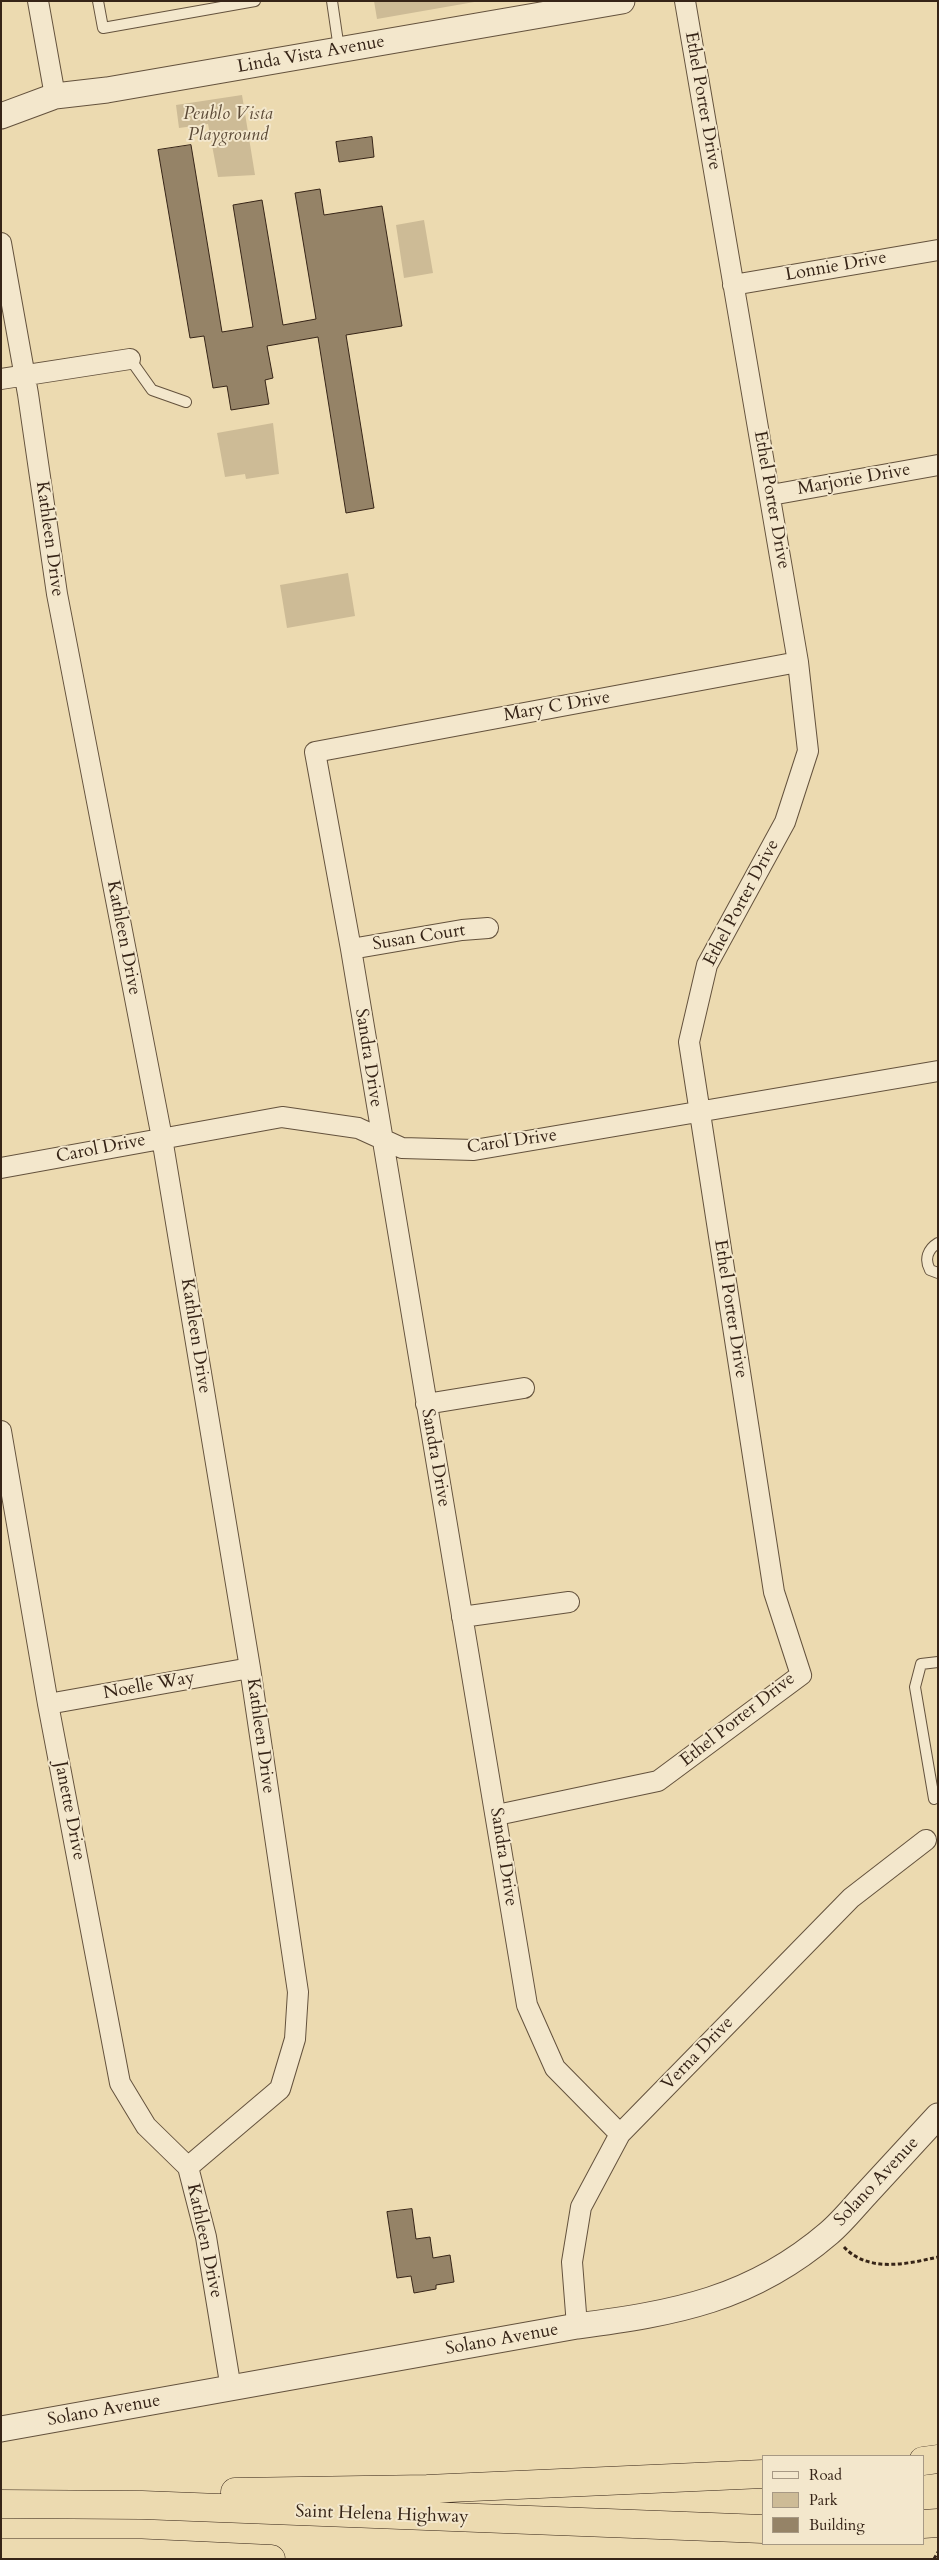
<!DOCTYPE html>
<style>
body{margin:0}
#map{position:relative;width:939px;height:2560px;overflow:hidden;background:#ecdab0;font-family:Cardo,serif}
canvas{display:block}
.frame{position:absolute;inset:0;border:2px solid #362417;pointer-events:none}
.legend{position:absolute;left:762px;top:2455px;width:162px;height:90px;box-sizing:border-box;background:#f3e7cc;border:1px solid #a79984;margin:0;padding:6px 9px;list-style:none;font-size:15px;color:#362417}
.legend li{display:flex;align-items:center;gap:10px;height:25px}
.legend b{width:25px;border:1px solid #a79984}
</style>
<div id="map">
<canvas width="939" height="2560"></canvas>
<div class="frame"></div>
<ul class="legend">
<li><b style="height:6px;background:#f3e7cc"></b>Road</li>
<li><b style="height:14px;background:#cdbb96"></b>Park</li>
<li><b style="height:14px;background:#958367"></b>Building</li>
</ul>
</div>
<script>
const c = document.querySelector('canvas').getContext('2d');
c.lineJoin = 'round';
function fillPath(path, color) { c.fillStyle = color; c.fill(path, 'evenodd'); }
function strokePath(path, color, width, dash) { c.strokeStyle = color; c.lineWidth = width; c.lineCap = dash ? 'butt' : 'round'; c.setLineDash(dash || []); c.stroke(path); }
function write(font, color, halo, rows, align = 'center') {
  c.font = font + ' Cardo,serif'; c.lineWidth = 4; c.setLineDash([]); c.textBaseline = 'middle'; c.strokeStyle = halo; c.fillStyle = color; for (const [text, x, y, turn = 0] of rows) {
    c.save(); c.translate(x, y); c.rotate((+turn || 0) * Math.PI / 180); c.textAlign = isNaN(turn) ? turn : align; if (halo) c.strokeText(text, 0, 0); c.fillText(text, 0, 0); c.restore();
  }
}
const green = new Path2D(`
 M374,1H480L377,19Z
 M242,95L255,175L218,177L208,124L179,128L176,105Z
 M424,220L433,273L404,278L396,225Z
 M273,423L279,474L246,479L245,474L225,477L217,433Z
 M348,573L355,616L287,628L280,585Z`);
const building = new Path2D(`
 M372,137L374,157L339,162L336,142Z
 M191,145L222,332L253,327L233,205L262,200L283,325L316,319L295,193L320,189L324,215L382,206L402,326L346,335L374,508L346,513L318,337L267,346L273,378L265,380L269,404L231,410L227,386L213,388L204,336L190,338L158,150Z
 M412,2209L416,2239L430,2237L433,2258L450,2255L454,2282L436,2285V2289L414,2293L411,2276L397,2278L387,2212Z`);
const path = new Path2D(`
 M844,2247C868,2273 907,2264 938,2257
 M934,2559L938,2552`);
const service = new Path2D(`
 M98,1L103,28L255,1
 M332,1L339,49
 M130,359L152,390L186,402
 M938,1243C928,1249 924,1259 930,1270L938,1273
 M934,1799L915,1687L921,1664L938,1662`);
const minor = new Path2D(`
 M38,1L55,96
 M1,243L28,394L57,594L162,1138L250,1668L298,1992L295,2039L280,2089L188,2167L206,2237L231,2389
 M733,285L938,250
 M1,379L130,359
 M771,495L938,465
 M351,949L462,930L488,928
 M1,1168L282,1117L358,1128L402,1148L474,1150L938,1071
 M426,1404L524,1388
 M1,1431L48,1704L120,2083L146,2126L188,2167
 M462,1617L569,1602
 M48,1704L250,1668
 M497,1815L658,1781L801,1675L774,1592L689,1042L707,965L785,822L808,751L798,662L685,1
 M620,2134L555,2068L527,2005L351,949L315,752L798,662
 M577,2326L572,2262L581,2207L620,2134L851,1898L926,1840`);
const tertiary = new Path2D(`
 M1,116L55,96L107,90L622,1
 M1,2429L577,2326C675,2313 751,2300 829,2233C842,2222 854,2207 866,2194C890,2168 914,2142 938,2116`);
const motorway = new Path2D(`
 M923,2461L938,2459
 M235,2492L427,2489L763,2474
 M1,2504L142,2505L763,2529
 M923,2524L938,2523
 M1,2553H141L271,2559`);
const streetNames = [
 ["Linda Vista Avenue",311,55,-10],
 ["Ethel Porter Drive",702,101,80],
 ["Lonnie Drive",836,267,-10],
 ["Marjorie Drive",854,480,-10],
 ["Ethel Porter Drive",771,500,80],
 ["Kathleen Drive",49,539,82],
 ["Mary C Drive",557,707,-10],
 ["Ethel Porter Drive",742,903,-62],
 ["Kathleen Drive",123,938,79],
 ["Susan Court",419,938,-9],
 ["Sandra Drive",368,1058,81],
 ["Carol Drive",512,1142,-8],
 ["Carol Drive",101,1149,-11],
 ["Ethel Porter Drive",730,1309,81],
 ["Kathleen Drive",195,1336,81],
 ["Sandra Drive",435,1458,80],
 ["Noelle Way",149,1686,-10],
 ["Ethel Porter Drive",738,1720,-38],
 ["Kathleen Drive",260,1736,82],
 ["Janette Drive",69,1811,79],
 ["Sandra Drive",503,1857,81],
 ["Verna Drive",698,2054,-46],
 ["Solano Avenue",877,2182,-47],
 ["Kathleen Drive",204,2241,78],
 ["Solano Avenue",502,2340,-10],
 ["Solano Avenue",104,2411,-10],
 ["Saint Helena Highway",382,2515,2]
];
const parkNames = [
 ["Peublo Vista",228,115],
 ["Playground",228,136]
];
fillPath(green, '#cdbb96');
fillPath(building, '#958367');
strokePath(building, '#362417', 1);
strokePath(service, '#64523d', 12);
strokePath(minor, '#64523d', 22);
strokePath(tertiary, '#64523d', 27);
strokePath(motorway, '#362417', 29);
strokePath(path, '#362417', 3, [4, 2.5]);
strokePath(service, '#f3e7cc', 10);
strokePath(minor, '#f3e7cc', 20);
strokePath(tertiary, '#f3e7cc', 25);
strokePath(motorway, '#ecdab0', 28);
write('18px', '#362417', '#f3e7cc', streetNames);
write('italic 18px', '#5c4a37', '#f3e7cc', parkNames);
</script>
